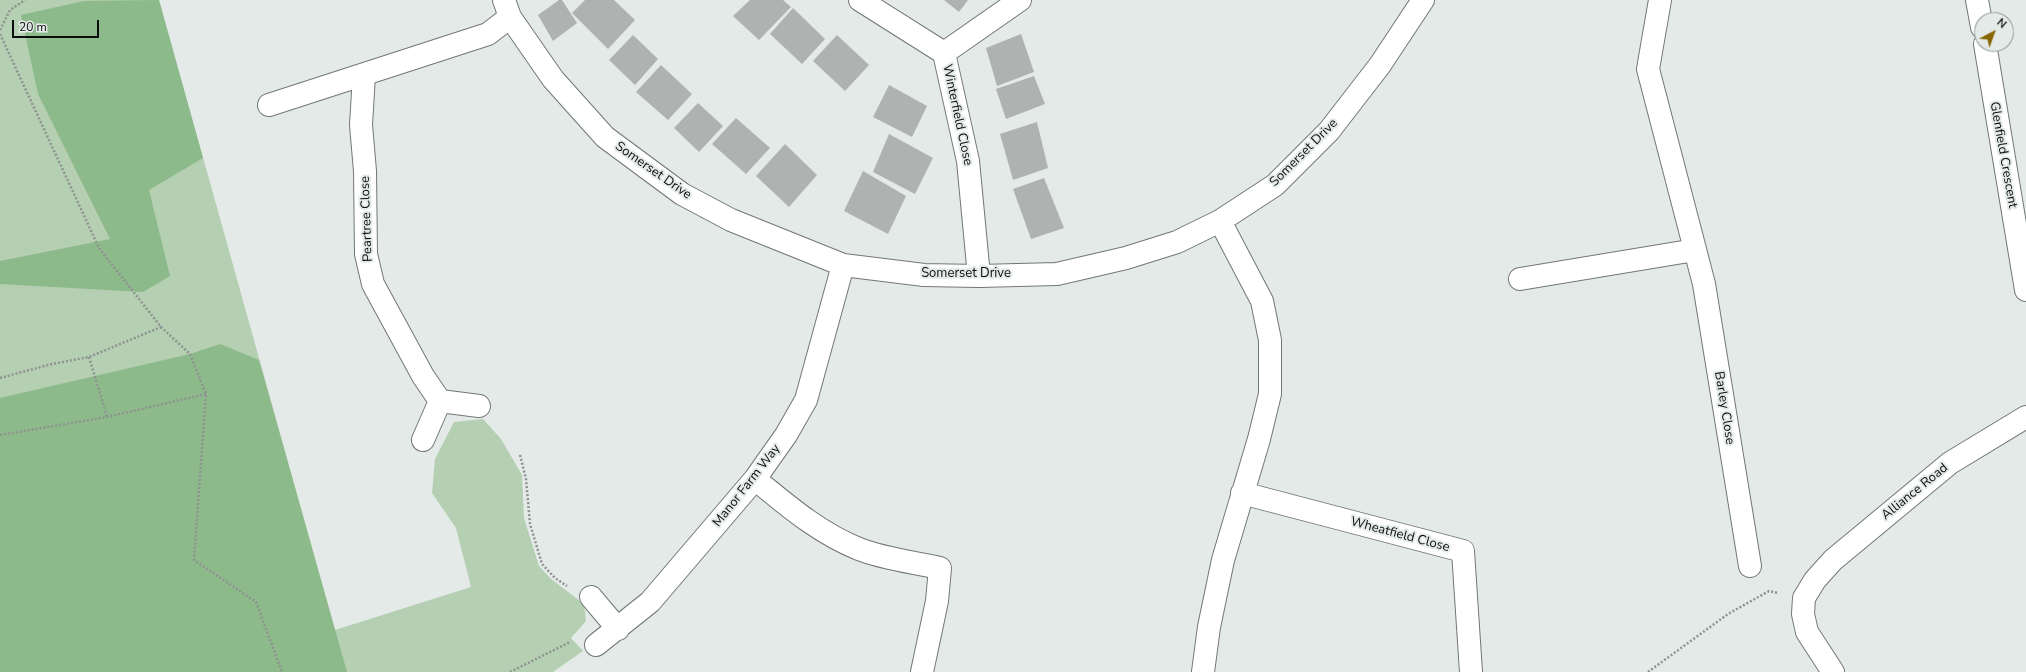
<!DOCTYPE html>
<style>
body{margin:0}
#map{position:relative;width:2026px;height:672px;overflow:hidden;background:#e4eae8;font-family:"Nunito Sans",sans-serif}
canvas{display:block}
.north{position:absolute;left:1974px;top:12px;width:40px;height:40px;box-sizing:border-box;background:#e4eae8;border:1px solid #8d9290;border-radius:50%;rotate:41deg;font-size:11px;font-weight:700;line-height:16px;text-align:center;color:#0b0d0d}
.north::after{content:'';display:block;margin:auto;width:14px;height:18px;background:#876601;clip-path:polygon(50% 0,100% 100%,50% 72%,0 100%)}
.scale{position:absolute;left:12px;top:20px;width:87px;height:18px;box-sizing:border-box;border:2px solid #0b0d0d;border-top:0;padding-left:5px;font-size:12px;line-height:14px;white-space:nowrap;color:#0b0d0d;-webkit-text-stroke:3px #e4eae8;paint-order:stroke}
</style>
<div id="map">
<canvas width="2026" height="672"></canvas>
<div class="north">N</div>
<div class="scale">20 m</div>
</div>
<script>
const c = document.querySelector('canvas').getContext('2d');
c.lineJoin = 'round';
function fillPath(path, color) { c.fillStyle = color; c.fill(path, 'evenodd'); }
function strokePath(path, color, width, dash) { c.strokeStyle = color; c.lineWidth = width; c.lineCap = dash ? 'butt' : 'round'; c.setLineDash(dash || []); c.stroke(path); }
function write(font, color, halo, rows, align = 'center') {
  c.font = font + ' "Nunito Sans",sans-serif'; c.lineWidth = 4; c.setLineDash([]); c.textBaseline = 'middle'; c.strokeStyle = halo; c.fillStyle = color; for (const [text, x, y, turn = 0] of rows) {
    c.save(); c.translate(x, y); c.rotate((+turn || 0) * Math.PI / 180); c.textAlign = isNaN(turn) ? turn : align; if (halo) c.strokeText(text, 0, 0); c.fillText(text, 0, 0); c.restore();
  }
}
const green = new Path2D(`
 M0,0H159L335,630L471,587L456,528L432,493L435,459L454,422L483,419L501,439L522,475L524,518L539,566L551,579L584,604L586,621L571,638L583,651L553,672H0Z`);
const forest = new Path2D(`
 M159,0L203,158L149,190L170,276L143,292L0,284V261L110,239L38,94L21,15L84,1Z
 M220,344L259,360L347,672H0V398L190,354Z`);
const building = new Path2D(`
 M559,0H562L577,23L553,41L538,15Z
 M585,0H614L635,20L608,49L572,13Z
 M750,0H783L791,7L759,40L733,16Z
 M944,0H968L959,12Z
 M793,8L825,39L802,64L770,34Z
 M1021,34L1034,72L997,86L986,48Z
 M633,35L658,59L635,85L609,60Z
 M837,35L869,65L845,91L813,61Z
 M661,65L692,94L668,120L636,92Z
 M1034,76L1045,104L1006,119L996,89Z
 M889,85L927,106L912,137L873,117Z
 M698,103L723,126L699,152L674,128Z
 M736,118L770,148L746,174L712,144Z
 M1037,122L1048,168L1013,180L1000,134Z
 M889,134L933,158L915,194L873,172Z
 M785,144L817,175L789,207L756,176Z
 M863,171L906,196L888,234L844,211Z
 M1044,178L1064,228L1031,239L1013,189Z`);
const path = new Path2D(`
 M0,30L10,10L25,0
 M0,34L99,248L161,327L190,354L206,394L194,560L256,602L282,672
 M89,357L107,417
 M0,378L52,364L89,357L161,327
 M0,435L107,417L206,394
 M520,455L526,479L530,524L542,564L555,578L567,586
 M510,672L570,642
 M1648,672L1728,614L1769,591L1778,593`);
const minor = new Path2D(`
 M504,0L510,17L553,79L605,137L682,194L731,220L843,265L924,275L979,276L1057,274L1126,258L1177,242L1220,221L1275,185L1329,131L1380,65L1423,0
 M860,0L944,53L968,161L979,276
 M1660,0L1648,69L1704,284L1750,566
 M1977,0L1982,27
 M1985,44L2026,290
 M944,53L1020,0
 M364,75L361,125L365,171L366,254L373,284L423,376L440,401L479,406
 M269,105L488,34L510,17
 M1520,279L1695,250
 M423,440L440,401
 M755,479C788,506 819,533 859,549C884,559 913,562 940,568L937,601L922,672
 M1242,493L1463,551L1471,672
 M591,597L618,629
 M596,645L650,602L755,479L786,435L806,400L843,265
 M1203,672L1209,627L1223,560L1259,439L1270,394V340L1262,301L1220,221
 M1833,672L1807,632L1803,614L1804,598L1815,580L1833,560L1950,463L2026,417`);
const streetNames = [
 ["Winterfield Close",957,115,78],
 ["Somerset Drive",1304,153,-45],
 ["Glenfield Crescent",2003,155,80],
 ["Somerset Drive",653,171,35],
 ["Peartree Close",367,219,-92],
 ["Somerset Drive",966,274],
 ["Barley Close",1724,408,81],
 ["Manor Farm Way",747,486,-52],
 ["Alliance Road",1915,492,-39],
 ["Wheatfield Close",1400,535,15]
];
fillPath(green, '#b4cfb1');
fillPath(forest, '#8dba8a');
fillPath(building, '#aeb2b0');
strokePath(minor, '#727776', 24);
strokePath(path, '#8e9291', 2.5, [2, 2]);
strokePath(minor, '#fff', 22);
write('13px', '#0b0d0d', '#e4eae8', streetNames);
</script>
